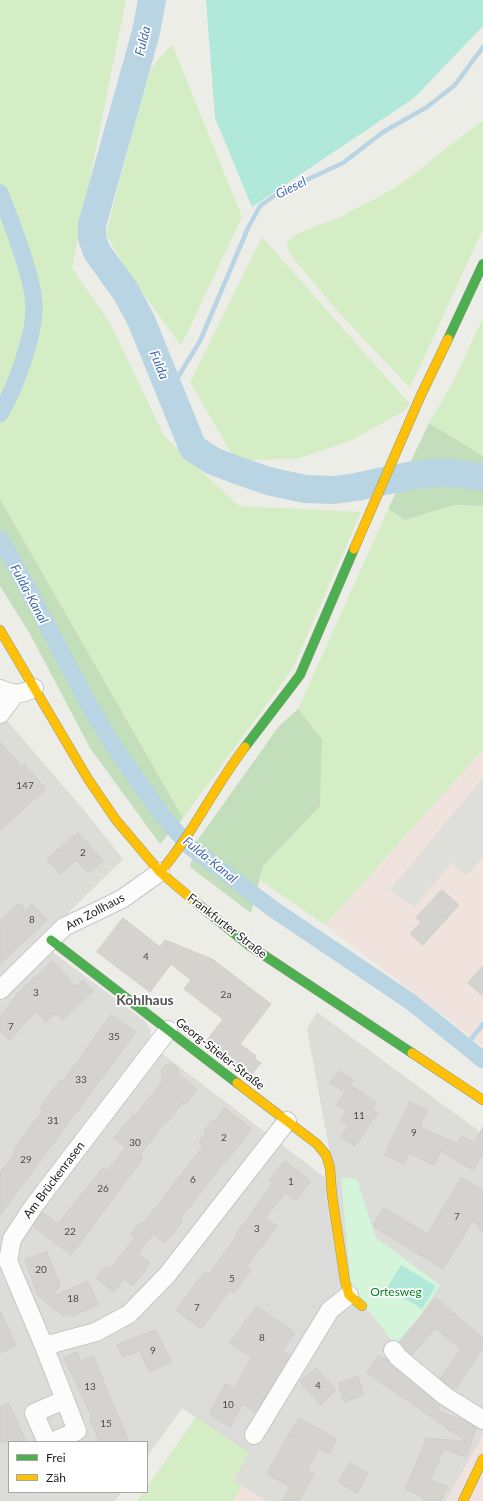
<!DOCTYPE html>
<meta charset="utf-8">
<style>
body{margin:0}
#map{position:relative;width:483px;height:1501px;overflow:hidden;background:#edede8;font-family:Lato,sans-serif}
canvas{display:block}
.legend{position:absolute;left:8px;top:1441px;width:140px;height:52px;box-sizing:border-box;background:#fff;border:1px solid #a5a5a5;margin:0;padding:5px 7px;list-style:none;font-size:12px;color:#1f1f1f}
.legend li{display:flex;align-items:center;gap:8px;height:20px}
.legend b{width:20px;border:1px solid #a5a5a5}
</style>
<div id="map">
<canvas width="483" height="1501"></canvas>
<ul class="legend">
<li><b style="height:5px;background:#4caf50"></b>Frei</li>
<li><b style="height:5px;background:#ffc107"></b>Zäh</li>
</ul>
</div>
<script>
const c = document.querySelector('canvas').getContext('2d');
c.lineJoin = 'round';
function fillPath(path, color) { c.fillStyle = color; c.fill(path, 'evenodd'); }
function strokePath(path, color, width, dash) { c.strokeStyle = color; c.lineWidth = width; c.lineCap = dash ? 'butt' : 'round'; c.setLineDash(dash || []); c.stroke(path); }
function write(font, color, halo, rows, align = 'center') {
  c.font = font + ' Lato,sans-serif'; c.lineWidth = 3.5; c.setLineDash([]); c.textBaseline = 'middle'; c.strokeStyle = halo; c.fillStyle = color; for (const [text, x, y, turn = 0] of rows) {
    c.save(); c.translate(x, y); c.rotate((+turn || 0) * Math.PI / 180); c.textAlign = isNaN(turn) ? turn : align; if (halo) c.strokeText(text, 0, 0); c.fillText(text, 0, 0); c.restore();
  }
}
const residential = new Path2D(`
 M0,710L4,717L84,810L123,859L39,942L145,1021L151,1031L148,1043L336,1186L307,1029L317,1012L483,1134V1435L446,1501H266L233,1481L341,1283L327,1207L147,1457V1442H9V1492H122L115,1501H0Z`);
const commercial = new Path2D(`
 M483,750V1046L325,925Z
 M483,1435V1501H446Z
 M242,1486L266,1501H233Z`);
const religious = new Path2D(`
 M327,1207L341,1283L249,1453L182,1408Z`);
const grass = new Path2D(`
 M0,0H126L72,268L111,325L164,436L239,506L361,512L293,668L183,818L0,499Z
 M172,44L242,217L181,346L127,271L106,234L139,107L151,68Z
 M483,121V229L410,388L340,314L293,258L288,249L287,243C297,229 328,224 344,215C363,204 385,195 403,182C431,163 454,139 483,121Z
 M262,237L410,404L404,411L352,440L297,459L235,460L190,382Z
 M483,318V456L429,423L452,384Z
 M454,505L483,506V750L325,925L260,880L263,866L320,806L322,739L298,709L388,509L405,520Z
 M196,1417L249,1453L233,1480L242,1486L233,1501H137L143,1492H147V1487Z`);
const forest = new Path2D(`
 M429,423L483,456V506L454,505L405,520L388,509Z
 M0,499L183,818L160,844L90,748L30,634L0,586Z
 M298,709L322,739L320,806L263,866L251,913L190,867L197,841L279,726Z`);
const park = new Path2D(`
 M341,1178L357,1179L376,1238L440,1285L420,1316L395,1345L351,1287Z`);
const pitch = new Path2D(`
 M206,0H483V26L414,98L252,207L215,118Z
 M401,1265L436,1286L422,1309L387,1288Z`);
const parking = new Path2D(`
 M483,778V857L467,875L451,863L415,907L390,890Z`);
const stream = new Path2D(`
 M170,390L200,341L248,228L260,206L278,193L343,163L383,132L427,107L455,85L483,47
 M466,1046L483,1024`);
const canal = new Path2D(`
 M0,193C11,221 34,279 34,307C34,338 15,388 0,414
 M0,539L18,570L90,707L115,748L162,815L189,846L273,909L411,1002L483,1060`);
const river = new Path2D(`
 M152,0L146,32L92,225V238L97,252L126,292L141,320L193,448L213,461L234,469L268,481L305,489L335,490L356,487L413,475L445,472L483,477`);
const building = new Path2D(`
 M0,742L22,767L24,764L46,789L0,830Z
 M78,833L103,861L88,873L76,860L60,874L47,859Z
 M442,890L459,905L423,945L410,934L421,922L416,918Z
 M19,903L26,910L32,904L47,920L0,964V922Z
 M123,918L160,947L165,940L212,959L271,1004L240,1044L256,1056L254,1058L261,1063L251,1075L245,1070L244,1072L205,1043L223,1019L184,989L191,980L171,964L150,992L97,952Z
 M53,961L76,987L83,980L93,991L62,1020L55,1013L46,1022L36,1011L10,1040L0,1031V1017L20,991Z
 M483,966V996L468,983Z
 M111,1015L136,1032L0,1215V1173L16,1151L14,1149L43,1110L40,1108L61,1079L63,1081Z
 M173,1064L178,1068L179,1075L197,1089L185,1105L182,1103L167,1123L166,1121L140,1155L143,1158L71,1255L33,1226L42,1212L58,1224L103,1168L107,1171L126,1148L114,1138L133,1115L134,1117L163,1081L161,1071L166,1065Z
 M339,1071L353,1080L345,1092L330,1083Z
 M350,1085L376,1102L372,1108L378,1112L355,1146L341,1137L349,1126L340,1120L346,1110L337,1105Z
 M410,1102L427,1110L420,1127L457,1144L462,1136L474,1143L483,1127V1154L473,1170L441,1151L434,1165L409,1153L404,1164L385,1155Z
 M225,1108L252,1129L225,1163L224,1162L180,1219L183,1221L165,1243L153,1234L138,1254L150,1263L133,1286L124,1279L114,1292L96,1278L107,1266L111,1268L135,1237L131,1234L141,1222L143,1224L203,1146L199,1142L206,1133L204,1131L213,1119L215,1121Z
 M285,1161L311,1181L296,1201L285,1193L265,1218L277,1226L247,1266L251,1270L234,1293L230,1290L201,1329L176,1310L205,1271L209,1274L236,1237L235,1236L273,1183L269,1181Z
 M462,1178L483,1191V1232L473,1220L443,1269L373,1226L384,1208L427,1234Z
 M47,1252L60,1286L50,1298L88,1281L98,1305L72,1316L71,1313L63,1316L38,1296L25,1260Z
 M436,1298L483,1338V1348L456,1388L451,1387L440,1379L461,1349L435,1328L412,1355L400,1342Z
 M257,1306L295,1333L282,1351L290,1356L257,1410L255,1412L243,1404L230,1427L209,1414L226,1384L234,1389L252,1358L230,1343Z
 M0,1310L16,1346L0,1353Z
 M156,1330L171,1362L149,1372L140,1351L123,1357L117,1345Z
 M77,1352L81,1362L93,1356L129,1442H100L89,1418L92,1417L64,1358Z
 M379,1356L385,1360L386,1358L391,1365L440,1405L437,1411L463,1420L476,1428L466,1457L444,1449L430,1480L447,1487L441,1501H423V1497L405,1489L425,1443V1438L466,1441L367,1373Z
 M316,1368L336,1390L321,1405L300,1382Z
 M358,1377L364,1395L344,1402L338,1383Z
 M9,1404L26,1442H0V1408Z
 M299,1418L337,1439L329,1454L319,1448L307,1470L314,1474L299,1501H282L290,1487L267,1474Z
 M350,1463L368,1473L357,1493L339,1482Z`);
const street = new Path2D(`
 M0,689C13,695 21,695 34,688
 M0,714L15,694
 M0,990L64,927L122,899L160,872
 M44,1346L96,1332L129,1314L167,1275L287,1121
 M393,1350L398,1357L445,1396L483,1420
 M254,1435L330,1310L349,1295
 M47,1442L34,1413L64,1400
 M52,1442L77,1431L44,1346L8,1261L12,1239L33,1207L168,1030`);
const fast = new Path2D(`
 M448,339L483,264
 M245,747L300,675L354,549
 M199,905L250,946L412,1053
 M51,940L237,1083`);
const slow = new Path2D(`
 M354,549L421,395L448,339
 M0,630L88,779L116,820L160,872L199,905
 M160,872C193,834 214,787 245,747
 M412,1053L483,1100
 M237,1083L317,1144L326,1155L330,1168L332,1195L345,1281L349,1295L362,1306
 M463,1501L483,1459`);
const numberNames = [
 ["147",25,786],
 ["2",83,853],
 ["8",32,920],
 ["4",146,957],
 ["3",36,993],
 ["2a",226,995],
 ["7",11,1027],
 ["35",114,1037],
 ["33",81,1080],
 ["11",359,1116],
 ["31",53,1121],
 ["9",414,1133],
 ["2",224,1138],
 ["30",135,1143],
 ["29",26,1160],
 ["6",193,1180],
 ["1",291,1182],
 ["26",103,1189],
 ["7",457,1217],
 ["3",257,1229],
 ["22",70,1232],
 ["20",41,1270],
 ["5",232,1279],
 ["18",73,1299],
 ["7",197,1308],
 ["8",262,1338],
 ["9",153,1351],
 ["4",318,1386],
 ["13",90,1387],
 ["10",228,1405],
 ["15",106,1424]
];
const streetNames = [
 ["Am Zollhaus",95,912,-28],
 ["Frankfurter Straße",227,926,38],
 ["Georg-Stieler-Straße",220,1054,38],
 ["Am Brückenrasen",54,1180,-53]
];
const parkNames = [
 ["Ortesweg",396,1292]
];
const waterNames = [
 ["Fulda",143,41,-76],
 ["Giesel",291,188,-27],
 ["Fulda",159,365,68],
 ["Fulda-Kanal",29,594,62],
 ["Fulda-Kanal",210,860,39]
];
const quarterNames = [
 ["Kohlhaus",145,1000]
];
fillPath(residential, '#dcdcd9');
fillPath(commercial, '#f0e2dc');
fillPath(religious, '#dbdbd9');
fillPath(grass, '#d4edc5');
fillPath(forest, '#c3debb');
fillPath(park, '#d4f5da');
fillPath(pitch, '#b0e8d9');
fillPath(parking, '#dededb');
strokePath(stream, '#b9d4e2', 4.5);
strokePath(canal, '#b9d4e2', 17);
strokePath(river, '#b9d4e2', 28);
fillPath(building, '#d4d3cf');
strokePath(building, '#d1cec9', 1);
strokePath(street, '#c6c6c4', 20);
strokePath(fast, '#92997e', 10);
strokePath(slow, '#92997e', 10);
strokePath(street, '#fcfcfc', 18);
strokePath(fast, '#4caf50', 9);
strokePath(slow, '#ffc107', 9);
write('10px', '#4c4c4b', null, numberNames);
write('12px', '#1f1f1f', '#fff', streetNames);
write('12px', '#068424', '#fff', parkNames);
write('italic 13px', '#466cb4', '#fff', waterNames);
write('bold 14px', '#525252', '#fff', quarterNames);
</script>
